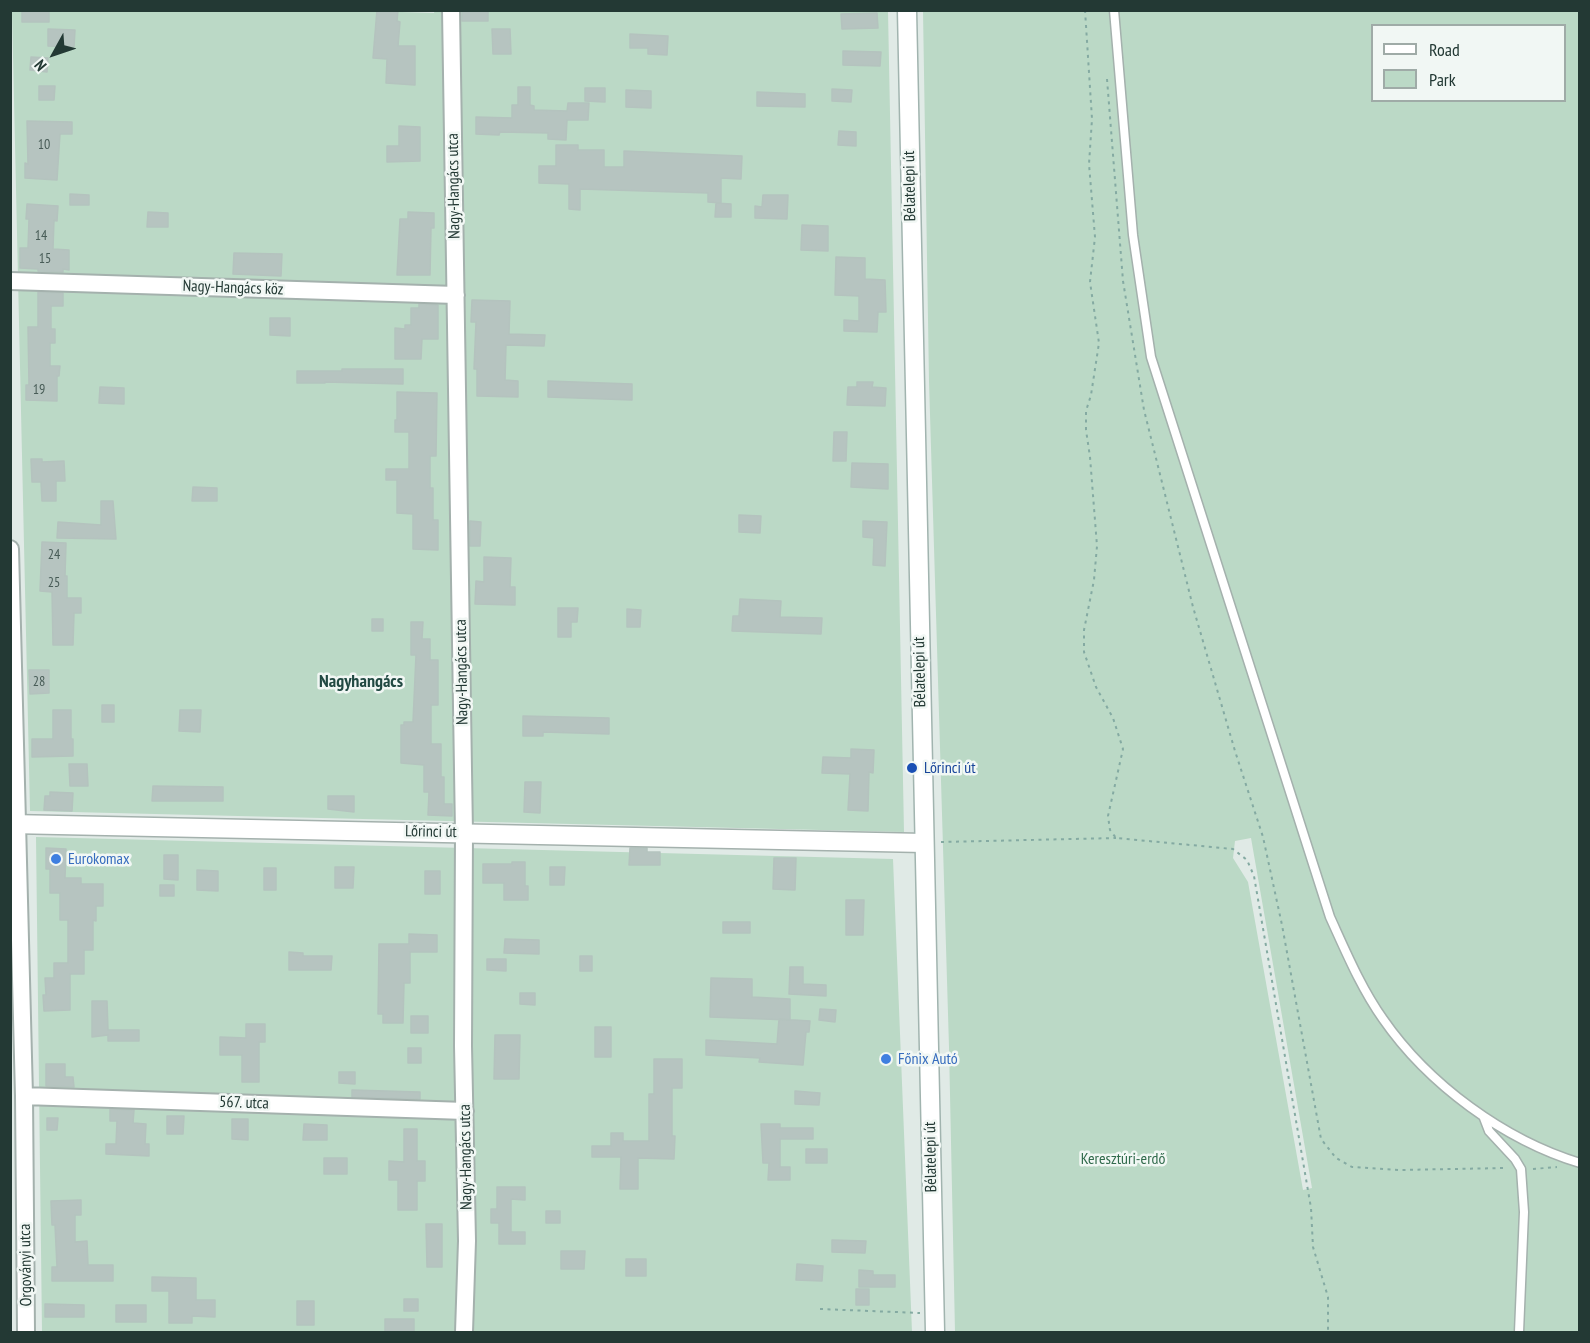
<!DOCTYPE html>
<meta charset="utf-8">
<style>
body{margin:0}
#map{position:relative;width:1590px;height:1343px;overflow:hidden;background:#e0eae6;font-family:"PT Sans Narrow",sans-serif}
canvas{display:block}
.frame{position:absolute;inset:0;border:12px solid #233934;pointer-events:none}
.legend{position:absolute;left:1371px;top:24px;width:195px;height:78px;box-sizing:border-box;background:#f1f7f4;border:2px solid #9faba7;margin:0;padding:8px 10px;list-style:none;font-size:18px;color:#233934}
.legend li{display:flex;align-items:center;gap:12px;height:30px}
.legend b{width:30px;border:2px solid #9faba7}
.north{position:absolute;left:24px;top:24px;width:60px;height:60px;-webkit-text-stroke:4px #f1f7f4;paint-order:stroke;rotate:230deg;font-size:16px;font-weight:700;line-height:24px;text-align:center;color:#233934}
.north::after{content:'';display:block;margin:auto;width:21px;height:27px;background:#233934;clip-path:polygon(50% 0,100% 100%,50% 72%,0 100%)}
</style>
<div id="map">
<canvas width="1590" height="1343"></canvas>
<div class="frame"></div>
<ul class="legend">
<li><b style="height:8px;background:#fff"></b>Road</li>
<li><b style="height:16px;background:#bbd9c6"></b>Park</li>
</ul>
<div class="north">N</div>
</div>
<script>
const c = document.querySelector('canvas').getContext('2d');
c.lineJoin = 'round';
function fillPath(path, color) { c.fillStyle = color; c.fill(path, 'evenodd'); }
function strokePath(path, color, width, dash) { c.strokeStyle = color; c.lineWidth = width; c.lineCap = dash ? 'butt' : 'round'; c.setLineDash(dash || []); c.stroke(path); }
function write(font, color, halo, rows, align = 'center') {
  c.font = font + ' "PT Sans Narrow",sans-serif'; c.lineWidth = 5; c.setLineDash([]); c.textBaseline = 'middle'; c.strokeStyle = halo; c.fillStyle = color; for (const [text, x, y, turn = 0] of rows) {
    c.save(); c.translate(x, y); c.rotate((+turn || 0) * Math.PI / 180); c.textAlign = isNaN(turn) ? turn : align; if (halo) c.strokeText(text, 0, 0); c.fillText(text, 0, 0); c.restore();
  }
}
const green = new Path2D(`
 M337,10L434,13L435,10L888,11L904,832L30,811L12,11Z
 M923,11H1579V1332H955L949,1047L929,381ZM1372,26H1564V100H1372ZM1251,838L1312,1188L1303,1190L1248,882L1233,858L1235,841Z
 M36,837L893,859L912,1332H42Z
 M11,1145L12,1332H10Z`);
const building = new Path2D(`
 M22,10H49V22H22Z
 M377,10H398L397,21L400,22L398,46H415V85L386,83L387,59L373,58Z
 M462,10H488V21H462Z
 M877,13L878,28L842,29L841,14Z
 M48,29L75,30L74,47L48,46Z
 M492,29H510L511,54H493Z
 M630,34L668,36L667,55L648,54V48H630Z
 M843,51L881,52L880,66L843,65Z
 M31,57L48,58L47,72L30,70Z
 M39,86H55L54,100H39Z
 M518,87H530V105L534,106V110L567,111L568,103H589L588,120H567L566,140L548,139V133L500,132L499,135L476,134V117L512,118V105H518Z
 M585,88H605V102L585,101Z
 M832,89L852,90L851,102L832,101Z
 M626,90L651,91V108L626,107Z
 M757,92L805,94V107L757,106Z
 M27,121L72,122V134H60L57,180L25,178V163L28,164Z
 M399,126L420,127V161L387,162V146H399Z
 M839,131L856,132V146L838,145Z
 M556,145H578V150H604V167H624V151L742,156L741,179L721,178V203L708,202V193L580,189V210L569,209V184L539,183V166H556Z
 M70,194L89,195V205H70Z
 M763,195H788L787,219L755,218V206L762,207Z
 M716,203L731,204V217H715Z
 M27,204L58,206L57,221L54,220L53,249L69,250V270L63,269V272L38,271V269L20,268V248H28L29,219H26Z
 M148,212L168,213V227H147Z
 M408,212L434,213V228H431L430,275H397L400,219H408Z
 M802,225L828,226V251L801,250Z
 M234,253L282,254L281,276L233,274Z
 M836,257L865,258V279L885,280L886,312H878L877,332L844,331V320L859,321V296L835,295Z
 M38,292L63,293V306H51V329H55V343H50V366H60L59,376H57V401L26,400V385H29L28,327H38Z
 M472,300L510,301L509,334L545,335L544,346L506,345L505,380L518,381V397L477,396V369H474L476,322H471Z
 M419,304L438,305V339H422L421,359H395V328L405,329V325H411V308H419Z
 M270,318H290V336L270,335Z
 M342,369H403V384L325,382V383H297V371H342Z
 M548,381L632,384V400L548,397Z
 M857,382H873L872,387L886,388L885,406L847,405L848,387H857Z
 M100,387L124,388V404L99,403Z
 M397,392L437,393L436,456H430V488H433V520H438V550L413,549V514L397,513V480H386V469H409V432H395V420H397Z
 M834,432H847L846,461H833Z
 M31,459H42V462L64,461L65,481H56V501H42L41,482H32Z
 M852,463L888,464V489L851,487Z
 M193,487L217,488V501H192Z
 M101,501H113L116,539L57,538L58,522L101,525Z
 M739,515L761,516L760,533L739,532Z
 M470,521L481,522L480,546H470Z
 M863,521L887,522L885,566L873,565L874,538L863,537Z
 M42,542L66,543L65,576H67V598H81V613H74L73,645H53L52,592L40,591Z
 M484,557L511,558L510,587H515V605L475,604L476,581L484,582Z
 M740,599L781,601L780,617L822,618L821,634L732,631L733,616H739Z
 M558,608H578L577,622H571V637H558Z
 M627,609L641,610L640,627H627Z
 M372,619H383V631H372Z
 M411,622H423L422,639H430V660H438V705H431V744H441V777H444V804H452V816L428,815L429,792H424V765L401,763V725H404V722H413L416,655H411Z
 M29,670H49V693L30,694Z
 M102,705H114V722H102Z
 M53,710H71V739H73V756L32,757V739H53Z
 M180,710H201L200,732L179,731Z
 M523,716L609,718V734L543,732V736H523Z
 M851,749L874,750L873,773L869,772L868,811L848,810L850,774L822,773L823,757L851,758Z
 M69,764H87L88,786H70Z
 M525,782H541L540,813L524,812Z
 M153,786L223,787V801H152Z
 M50,792L73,793L72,811L44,810L45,796H50Z
 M328,796H354V812L328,809Z
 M46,848L66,849L65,878H81V884H103V906H96V921L93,920V950H84V974H70V1010L44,1011L43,995H46L45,978H54V963H68V920H60V893H50V869H46Z
 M630,848H647V852H660V865H629Z
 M164,855H178V880L164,879Z
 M774,858H796L795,890L773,889Z
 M512,862H525V886H528V900H504V883H483V864H512Z
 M335,867H354L353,888H335Z
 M550,867H565L564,885H550Z
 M264,868H276V890H264Z
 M197,870L218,871V891L197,890Z
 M425,871H440V894H425Z
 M160,885H174V896H160Z
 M846,900H864L863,935H846Z
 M723,922H750V933H723Z
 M409,934L437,935V952H410V983H404L403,1023H383V1014H378L379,944H409Z
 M505,939L539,940V954L504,953Z
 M289,952L303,953V956H332L331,970H289Z
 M580,956H592V971H580Z
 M487,959H506V971L487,970Z
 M790,967H803V984L826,985V996L789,994Z
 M711,978L752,979V997L790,999V1020L710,1017Z
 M520,993H535V1005L520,1004Z
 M92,1001H107L108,1030H139V1041H108V1035L92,1037Z
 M820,1009L836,1010L835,1022L819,1020Z
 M411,1016H428V1033H411Z
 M779,1019L810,1021L809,1032H806L803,1065L759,1062L760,1058L706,1055V1040L777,1044Z
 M246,1024H265V1042H259V1082H242V1055H220V1037L246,1038Z
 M595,1027H611V1057H595Z
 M495,1035H520L519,1079H494Z
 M408,1048H421V1063H408Z
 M654,1059H682V1088H672V1136H675L674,1159L638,1158V1189H620L621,1157H592V1146H611V1133H623V1141H649V1094H654Z
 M46,1064H65V1077H73L74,1087L46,1086Z
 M339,1072H355V1084L339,1083Z
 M352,1090L420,1092V1099L352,1097Z
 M795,1091L820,1093L819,1105L795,1104Z
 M110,1109L134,1110L133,1123L146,1124L145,1144H149V1156L106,1154V1144H116L117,1121H110Z
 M167,1116H184L183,1134H167Z
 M47,1118H58L57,1130H47Z
 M232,1119H248V1140L232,1139Z
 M304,1124L327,1125V1140H303Z
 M761,1124H780V1128H813V1139H780V1167H790V1180H768L769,1163H763Z
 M404,1129H417V1161H425V1181H417V1210H398V1180H389V1161L404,1162Z
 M806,1149H827V1163H806Z
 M324,1158H347V1174H324Z
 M497,1187H525V1200L511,1199V1232H525V1244H499V1223H491V1209H497Z
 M81,1200V1215H75V1242L87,1241L88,1265H113V1281H52V1267H57L55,1225H52L51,1201Z
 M546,1211H560V1223H546Z
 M426,1224H442V1267H427Z
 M832,1240L866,1241L865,1253L832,1252Z
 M561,1251H585L584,1269H561Z
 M626,1259H646V1276H626Z
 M797,1264L823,1266L822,1281L796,1280Z
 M859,1270L873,1271V1275H895V1287H859Z
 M152,1277L196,1278V1300H215V1317L192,1316V1323H169V1291H152Z
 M856,1289H869V1305H856Z
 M404,1299H418V1311H404Z
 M297,1301H314V1325H297Z
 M45,1304L84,1305V1317H45Z
 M116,1305H146V1322H116Z
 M385,1319H414V1332H385Z`);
const path = new Path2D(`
 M1085,10L1092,119L1089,164L1095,237L1090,282L1099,343L1091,395L1086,411V430L1090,457L1097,546L1094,580L1084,630V652L1096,687L1113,718L1123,749L1108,816L1110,830L1116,838L1233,849L1247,860L1254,876L1311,1208L1313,1247L1328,1297V1332
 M1107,79L1123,281L1144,410L1193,607L1235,751L1263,837L1282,925L1321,1139L1336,1158L1352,1167L1399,1170L1506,1168
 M941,842L1116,838
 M1533,1169L1557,1167
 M820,1309L920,1313`);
const service = new Path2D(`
 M1114,10L1133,235L1151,357L1330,917C1346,952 1361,988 1383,1019C1428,1084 1504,1140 1580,1163
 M1484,1118L1489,1131L1515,1159L1521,1169L1524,1212L1519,1332`);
const minor = new Path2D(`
 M451,10L464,833L463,1046L467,1241L464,1332
 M10,281L456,295
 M10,549L24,1096L26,1332
 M24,1096L465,1111`);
const tertiary = new Path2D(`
 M10,824L924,843`);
const secondary = new Path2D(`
 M907,10L935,1332`);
const markers = [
 [912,768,6,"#1a4fb4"],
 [56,859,6,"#3f7fe0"],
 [886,1059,6,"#3f7fe0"]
];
const numberNames = [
 ["10",44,145],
 ["14",41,236],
 ["15",45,259],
 ["19",39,390],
 ["24",54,555],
 ["25",54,583],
 ["28",39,682]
];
const streetNames = [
 ["Nagy-Hangács utca",454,186,-91],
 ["Bélatelepi út",910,186,-91],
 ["Nagy-Hangács köz",233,288,2],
 ["Nagy-Hangács utca",462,672,-91],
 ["Bélatelepi út",920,672,-91],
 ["Lőrinci út",431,832,1],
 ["567. utca",244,1103,2],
 ["Nagy-Hangács utca",466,1157,-91],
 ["Bélatelepi út",931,1157,-91],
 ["Orgoványi utca",26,1265,-91]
];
const transitNames = [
 ["Lőrinci út",924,768]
];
const shopNames = [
 ["Eurokomax",68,859],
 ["Főnix Autó",898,1059]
];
const parkNames = [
 ["Keresztúri-erdő",1123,1159]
];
const neighbourhoodNames = [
 ["Nagyhangács",361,682]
];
fillPath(green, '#bbd9c6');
fillPath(building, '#b6c4c0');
strokePath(building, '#b4c3be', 1.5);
strokePath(service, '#a4b1ad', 11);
strokePath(minor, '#a4b1ad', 20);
strokePath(tertiary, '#a4b1ad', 21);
strokePath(secondary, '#a1b4af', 21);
strokePath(path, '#84aaa2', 2, [3, 4.5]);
strokePath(service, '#fff', 8);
strokePath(minor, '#fff', 16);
strokePath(tertiary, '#fff', 18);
strokePath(secondary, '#fff', 18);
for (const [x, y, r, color] of markers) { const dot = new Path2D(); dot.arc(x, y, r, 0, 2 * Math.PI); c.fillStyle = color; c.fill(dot); strokePath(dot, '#f1f7f4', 2); }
write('14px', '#485c57', null, numberNames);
write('16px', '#233934', '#f1f7f4', streetNames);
write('16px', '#164399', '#f1f7f4', transitNames, 'left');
write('16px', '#366cbe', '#f1f7f4', shopNames, 'left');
write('16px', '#316b4c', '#f1f7f4', parkNames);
write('bold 18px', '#214942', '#f1f7f4', neighbourhoodNames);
</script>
